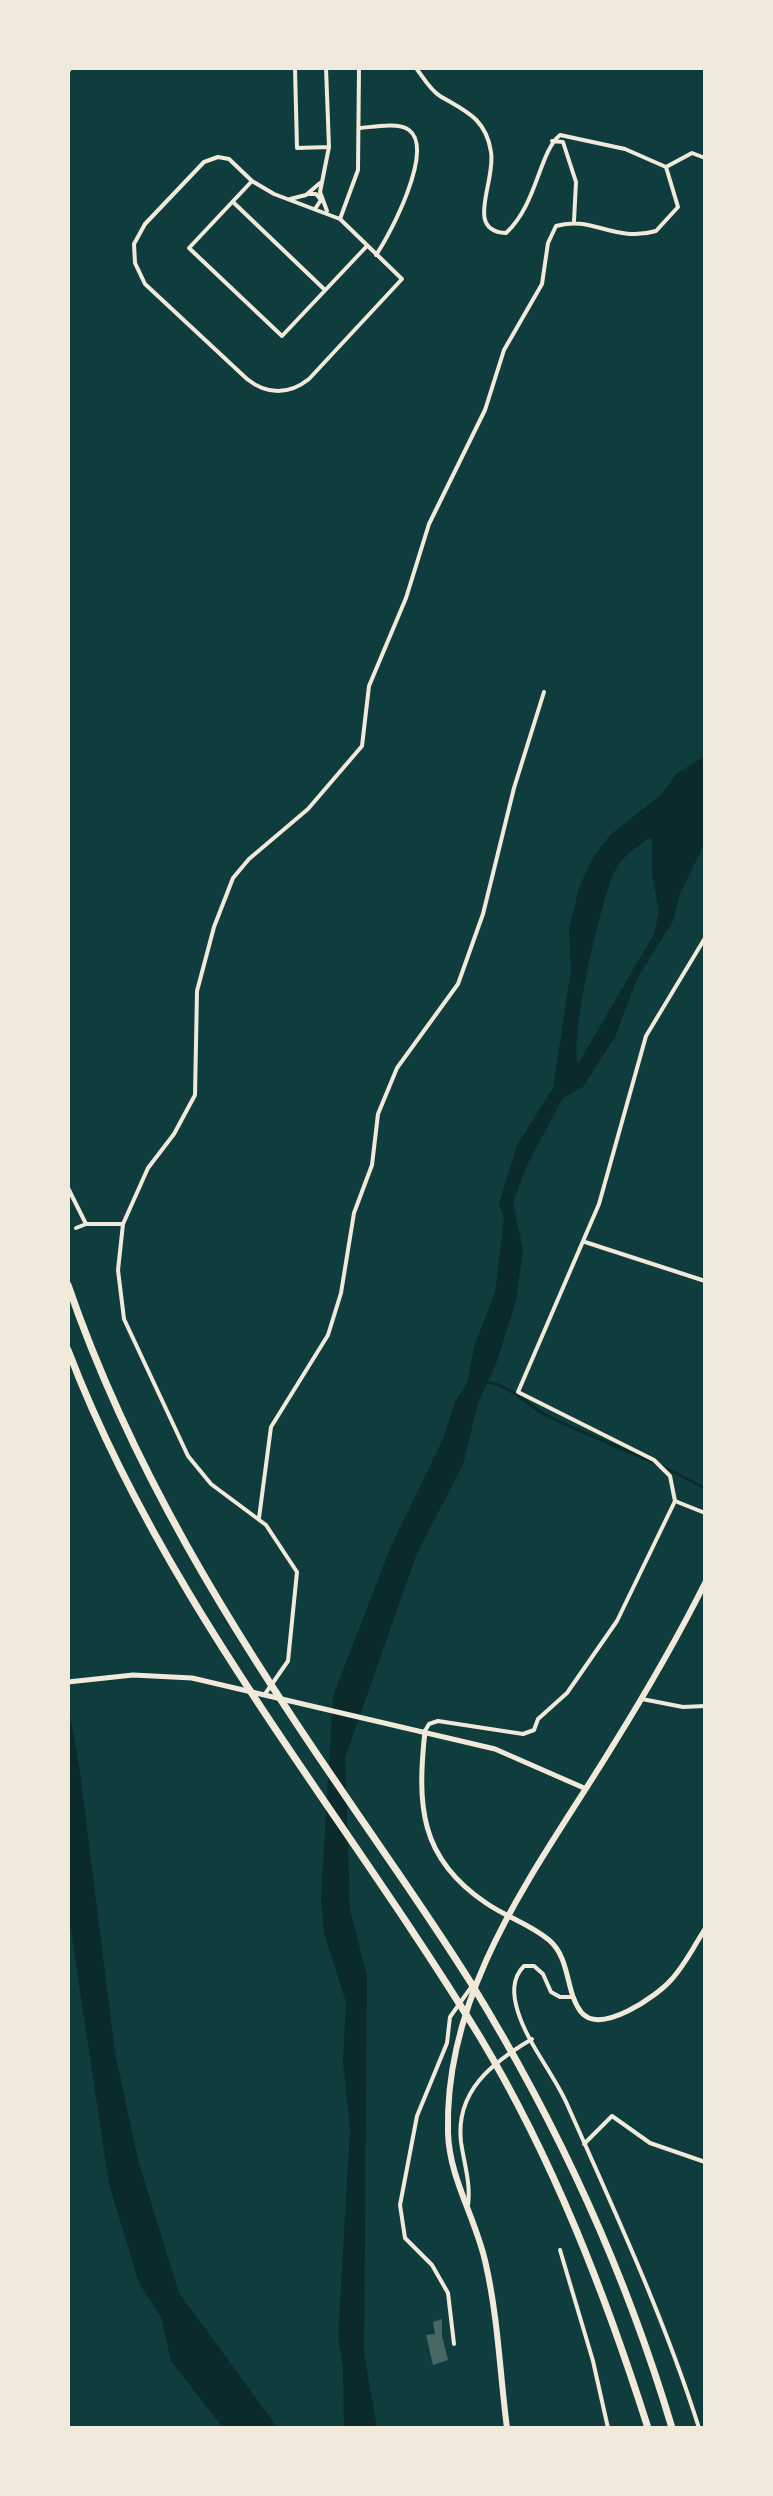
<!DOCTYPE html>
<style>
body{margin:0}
#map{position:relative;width:773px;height:2496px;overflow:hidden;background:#0f3d3e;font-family:"PT Sans Narrow",sans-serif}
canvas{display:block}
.frame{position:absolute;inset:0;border:70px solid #f1e9da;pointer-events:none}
</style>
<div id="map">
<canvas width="773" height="2496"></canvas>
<div class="frame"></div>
</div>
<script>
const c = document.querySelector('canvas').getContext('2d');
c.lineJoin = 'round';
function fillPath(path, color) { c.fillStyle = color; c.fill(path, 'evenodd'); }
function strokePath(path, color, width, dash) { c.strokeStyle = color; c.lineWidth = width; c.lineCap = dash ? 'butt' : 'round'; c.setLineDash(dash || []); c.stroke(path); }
const water = new Path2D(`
 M705,756V842L680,894L673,921L637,979L615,1037L583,1087L563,1098L528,1163L513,1202L523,1250L516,1301L496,1364L478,1403L463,1465L417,1553L345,1758L350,1910L367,1976L364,2353L377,2428H344L343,2367L338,2338L350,2129L343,2061L346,2002L324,1933L321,1898L333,1696L391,1546L443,1439L455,1402L467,1383L475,1344L495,1293L504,1218L499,1204L517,1145L553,1088L571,970L569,929L579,888L592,859L610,835L662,794L676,774ZM652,837V874L659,912L654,934L578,1064C570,1035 600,905 613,875C621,857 636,846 652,837Z
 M68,1707L79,1764L115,2052L138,2160L179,2293L278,2428H223L171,2361L161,2317L139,2283L109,2184L68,1911Z`);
const stream = new Path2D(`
 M487,1382C509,1385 527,1404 546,1415C582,1433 619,1447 655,1463
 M662,1466L705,1488`);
const building = new Path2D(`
 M442,2319V2336L448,2360L433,2365L426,2335L435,2334L433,2322Z`);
const minor = new Path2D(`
 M295,68L297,148L329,147
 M326,68L329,147L320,192L327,211
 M416,68C423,77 430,90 440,96C465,111 486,118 491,152C496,182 464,231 506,233C537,205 539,152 560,135L625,149L666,167
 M68,72L70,68
 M360,128C373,127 398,122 409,130C435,149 390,235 376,255
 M552,141L563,142L576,182L574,221
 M218,157L229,159L252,181L274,194L340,219L402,279L309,379C289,395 267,395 247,379L145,284L135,263L134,244L145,224L204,162Z
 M666,167L692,153L705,158
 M252,181L189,248L282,336L366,247
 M309,194H316L321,200L315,209
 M290,199L306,195L320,183
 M233,202L325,290
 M340,219L358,170L359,68
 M68,1188L86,1224
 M76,1228L86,1224H123
 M585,1242L705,1281
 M675,1501L705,1513
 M259,1518L271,1427L328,1335L341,1293L354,1213L372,1165L378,1114L397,1068L458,984L483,914L514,788L544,692
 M265,1694L288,1661L297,1572L266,1525L211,1484L188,1456L124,1319L118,1270L123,1224L148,1168L174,1134L195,1095L197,991L214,927L233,878L249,859L308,809L362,746L369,686L406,598L429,524L485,410L504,350L542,284L548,243L556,226C591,215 615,243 656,231L678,207L666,167
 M642,1699L683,1707L705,1706
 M425,1731L429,1724L438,1721L523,1734L534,1730L538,1719L567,1693L617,1621L675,1501L670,1476L654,1460L518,1392L599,1204L646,1036L705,938
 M572,1997H560L551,1992L543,1974L534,1966H524C511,1979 513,1996 518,2012C528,2044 553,2073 567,2104C614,2210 664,2317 699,2428
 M584,2144L612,2116L650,2143L705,2162
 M468,2205C471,2184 464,2163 461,2142C455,2091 493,2062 532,2039
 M560,2250L593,2361L608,2428
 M454,2344L448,2293L432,2265L405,2238L400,2205L417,2116L447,2043L450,2017L472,1986`);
const tertiary = new Path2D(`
 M68,1682L133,1675L192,1678L495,1749L584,1788
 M425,1731C417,1805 419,1858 486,1903C506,1917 530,1924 549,1940C571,1959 565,1991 581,2012C600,2036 657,1996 671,1980C685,1965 694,1946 705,1929`);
const secondary = new Path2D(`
 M507,2428C500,2374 498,2318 486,2265C477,2220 449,2179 448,2132C444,1985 540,1865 612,1747C645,1694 677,1639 705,1583`);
const motorway = new Path2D(`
 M68,1285C130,1466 232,1631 340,1788C384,1853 430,1917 471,1983C557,2123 625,2270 672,2428
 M68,1350C164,1602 341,1809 480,2037C553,2159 605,2293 648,2428`);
fillPath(water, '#0a2a2b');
strokePath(stream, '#0a2a2b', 3);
fillPath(building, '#486865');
strokePath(minor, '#f1e9da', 4);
strokePath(tertiary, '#f1e9da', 5);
strokePath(secondary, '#f1e9da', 6);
strokePath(motorway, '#f1e9da', 7);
</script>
